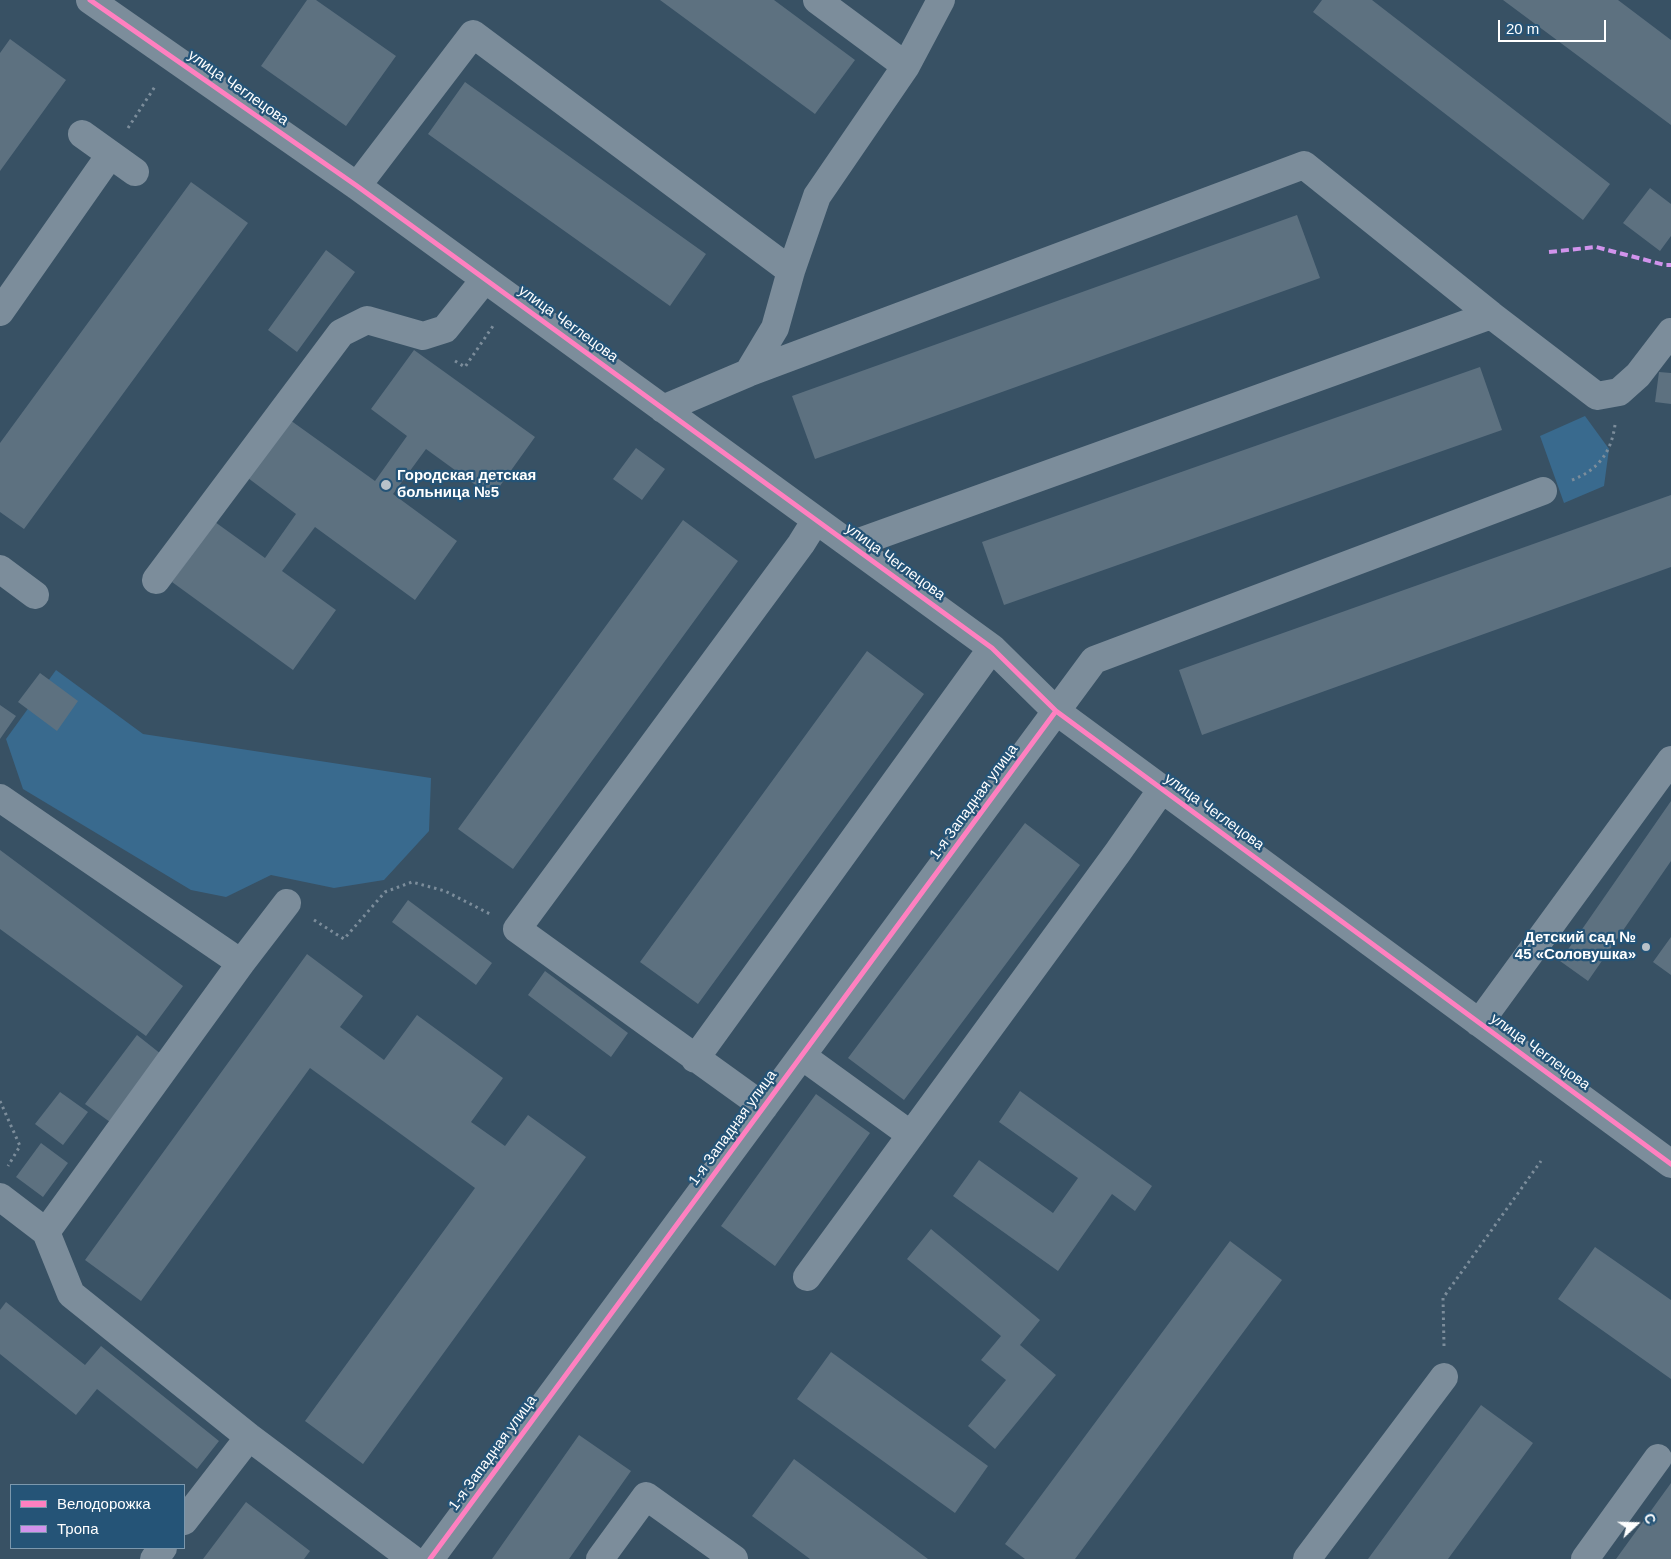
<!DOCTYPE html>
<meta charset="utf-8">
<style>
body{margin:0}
#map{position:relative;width:1671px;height:1559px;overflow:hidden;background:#385164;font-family:Helvetica,sans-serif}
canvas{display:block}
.legend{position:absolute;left:10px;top:1484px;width:175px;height:65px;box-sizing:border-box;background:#255477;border:1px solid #7c98ad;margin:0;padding:6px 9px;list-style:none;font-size:15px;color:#fff}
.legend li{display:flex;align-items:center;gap:10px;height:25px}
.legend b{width:25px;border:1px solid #7c98ad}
.north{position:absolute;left:1611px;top:1499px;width:50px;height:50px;-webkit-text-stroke:4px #255477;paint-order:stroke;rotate:69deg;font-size:14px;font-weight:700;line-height:20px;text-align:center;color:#fff}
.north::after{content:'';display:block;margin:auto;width:18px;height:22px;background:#fff;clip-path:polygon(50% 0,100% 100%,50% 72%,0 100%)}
.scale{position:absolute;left:1498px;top:20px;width:108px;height:22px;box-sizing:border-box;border:2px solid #fff;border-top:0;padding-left:6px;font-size:15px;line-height:18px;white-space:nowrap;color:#fff;-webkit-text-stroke:4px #255477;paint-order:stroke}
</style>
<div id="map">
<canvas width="1671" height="1559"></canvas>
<ul class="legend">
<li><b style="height:6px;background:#ff80c0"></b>Велодорожка</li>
<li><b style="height:6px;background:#d193ec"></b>Тропа</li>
</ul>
<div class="north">С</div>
<div class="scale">20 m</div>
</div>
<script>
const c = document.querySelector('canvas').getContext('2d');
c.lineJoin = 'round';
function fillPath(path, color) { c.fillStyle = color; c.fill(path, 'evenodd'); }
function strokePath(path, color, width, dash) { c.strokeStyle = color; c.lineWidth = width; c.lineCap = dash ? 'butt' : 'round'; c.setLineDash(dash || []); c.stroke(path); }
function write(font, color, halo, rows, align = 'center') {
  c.font = font + ' Helvetica,sans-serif'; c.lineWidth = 4.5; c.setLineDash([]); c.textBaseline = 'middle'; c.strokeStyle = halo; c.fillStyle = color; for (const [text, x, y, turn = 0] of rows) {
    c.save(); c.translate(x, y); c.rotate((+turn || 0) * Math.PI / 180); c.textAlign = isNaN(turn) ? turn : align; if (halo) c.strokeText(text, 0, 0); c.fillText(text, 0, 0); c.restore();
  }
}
const green = new Path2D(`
 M1585,416L1609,449L1604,486L1564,503L1540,436Z
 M56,670L143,734L431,778L429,831L384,880L334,888L271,875L226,897L191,890L23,789L6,739Z`);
const building = new Path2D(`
 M307,0H316L396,56L346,126L261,66Z
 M660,0H774L855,60L815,114Z
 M1322,0H1372L1610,184L1583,220L1313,12Z
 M1503,0H1618L1671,40V125Z
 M10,39L66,80L0,171V53Z
 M465,82L706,254L670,306L428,134Z
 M191,182L248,223L24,529L0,512V443Z
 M1650,188L1671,204V236L1660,251L1623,223Z
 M1297,215L1320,278L815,459L792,396Z
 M326,250L355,272L297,352L268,330Z
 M414,350L535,437L492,497L426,449L393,494L457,541L415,600L315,527L282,571L336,610L293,670L172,582L215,522L265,558L296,514L248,478L290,420L375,481L407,436L371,409Z
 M1480,367L1502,430L1004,605L982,542Z
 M1659,372L1671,373V404L1655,402Z
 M636,448L665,469L642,500L613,479Z
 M1671,495V567L1202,735L1179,670Z
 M683,520L738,561L513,869L458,829Z
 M867,651L924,694L698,1004L640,962Z
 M40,673L78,701L57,731L18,702Z
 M0,705L16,716L0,739Z
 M1671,801V861L1588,981L1560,961Z
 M1025,823L1080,865L904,1100L848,1058Z
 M0,850L183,986L146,1036L0,929Z
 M408,900L492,963L476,985L392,922Z
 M1671,937V975L1653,962Z
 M307,954L363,996L340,1027L384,1060L417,1015L503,1078L471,1122L505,1146L528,1115L586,1157L363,1464L305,1421L475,1188L310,1068L141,1301L85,1260Z
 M545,971L628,1033L611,1057L528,995Z
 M137,1035L161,1054L110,1122L85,1104Z
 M1020,1091L1152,1186L1135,1211L1112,1194L1058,1271L953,1196L979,1160L1053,1213L1078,1178L999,1122Z
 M60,1092L88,1112L63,1145L35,1124Z
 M816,1094L870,1133L775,1266L721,1226Z
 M41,1143L68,1163L43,1197L16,1177Z
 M931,1229L1040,1320L1020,1345L1056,1375L995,1449L968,1426L1006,1380L981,1360L1001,1336L907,1259Z
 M1230,1241L1282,1280L1075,1559H1025L1005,1544Z
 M1595,1247L1671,1300V1379L1558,1299Z
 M6,1302L85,1365L101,1346L219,1441L197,1469L97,1389L76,1415L0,1354V1310Z
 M831,1352L988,1466L955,1513L797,1399Z
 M1481,1405L1533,1443L1448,1559H1368Z
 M579,1435L631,1471L569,1559H492Z
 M794,1459L928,1559H810L752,1516Z
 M1671,1483V1559H1616Z
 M246,1502L310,1551L304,1559H203Z`);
const path = new Path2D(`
 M128,128L156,85
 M455,361L465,367L493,326
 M1572,480C1598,470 1611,453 1615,425
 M314,920L344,939L385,892L412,882L445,891L490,914
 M0,1101L20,1146L8,1166
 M1444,1346L1443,1298L1541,1161`);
const minor = new Path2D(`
 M90,0L357,186L992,648L1056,711L1671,1164
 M817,0L906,66
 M82,134L135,172
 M357,186L473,34L791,271
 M0,312L110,155
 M748,373L1304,165L1491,315L1597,396L1619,392L1638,375L1671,332
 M663,409L748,373L775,328L791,271L817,196L906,66L941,0
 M851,545L1491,315
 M0,569L35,595
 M156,580L341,333L367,320L423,336L445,329L485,279
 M0,798L241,963
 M1479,1023L1671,760
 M802,1056L911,1135
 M695,1059L992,648
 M764,1107L517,929L801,544L816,520
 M0,1197L46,1232L71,1294L249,1437L412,1559
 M46,1232L241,963L287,903
 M807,1277L1118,852L1162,789
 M184,1521L249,1437
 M154,1559L163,1548
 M430,1559L1094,660L1543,491
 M600,1559L646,1496L734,1559
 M1307,1559L1444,1377
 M1585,1559L1658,1458`);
const quiet = new Path2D(`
 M1549,252L1596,247L1665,265H1671`);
const cycleway = new Path2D(`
 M90,0L357,186L992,648L1056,711L1671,1164
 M430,1559L1056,711`);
const markers = [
 [386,485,6,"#b9c2c9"],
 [1646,947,5,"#b9c2c9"]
];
const streetNames = [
 ["улица Чеглецова",238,88,35],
 ["улица Чеглецова",568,324,36],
 ["улица Чеглецова",895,562,36],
 ["1-я Западная улица",974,802,-54],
 ["улица Чеглецова",1214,812,36],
 ["улица Чеглецова",1540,1052,36],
 ["1-я Западная улица",733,1128,-54],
 ["1-я Западная улица",493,1453,-54]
];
const poiNames = [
 ["Городская детская",397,476],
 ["больница №5",397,493],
 ["Детский сад №",1636,938,"right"],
 ["45 «Соловушка»",1636,955,"right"]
];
fillPath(green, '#396a8e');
fillPath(building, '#5d7180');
strokePath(path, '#7c8d9b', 3, [2.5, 4]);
strokePath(minor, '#7c8d9b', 28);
strokePath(quiet, '#d193ec', 4, [8, 4]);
strokePath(cycleway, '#ff80c0', 5);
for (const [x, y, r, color] of markers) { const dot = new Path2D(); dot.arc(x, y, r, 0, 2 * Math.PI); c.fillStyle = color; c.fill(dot); strokePath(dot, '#255477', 2); }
write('15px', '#fff', '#255477', streetNames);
write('bold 15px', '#fff', '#255477', poiNames, 'left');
</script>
